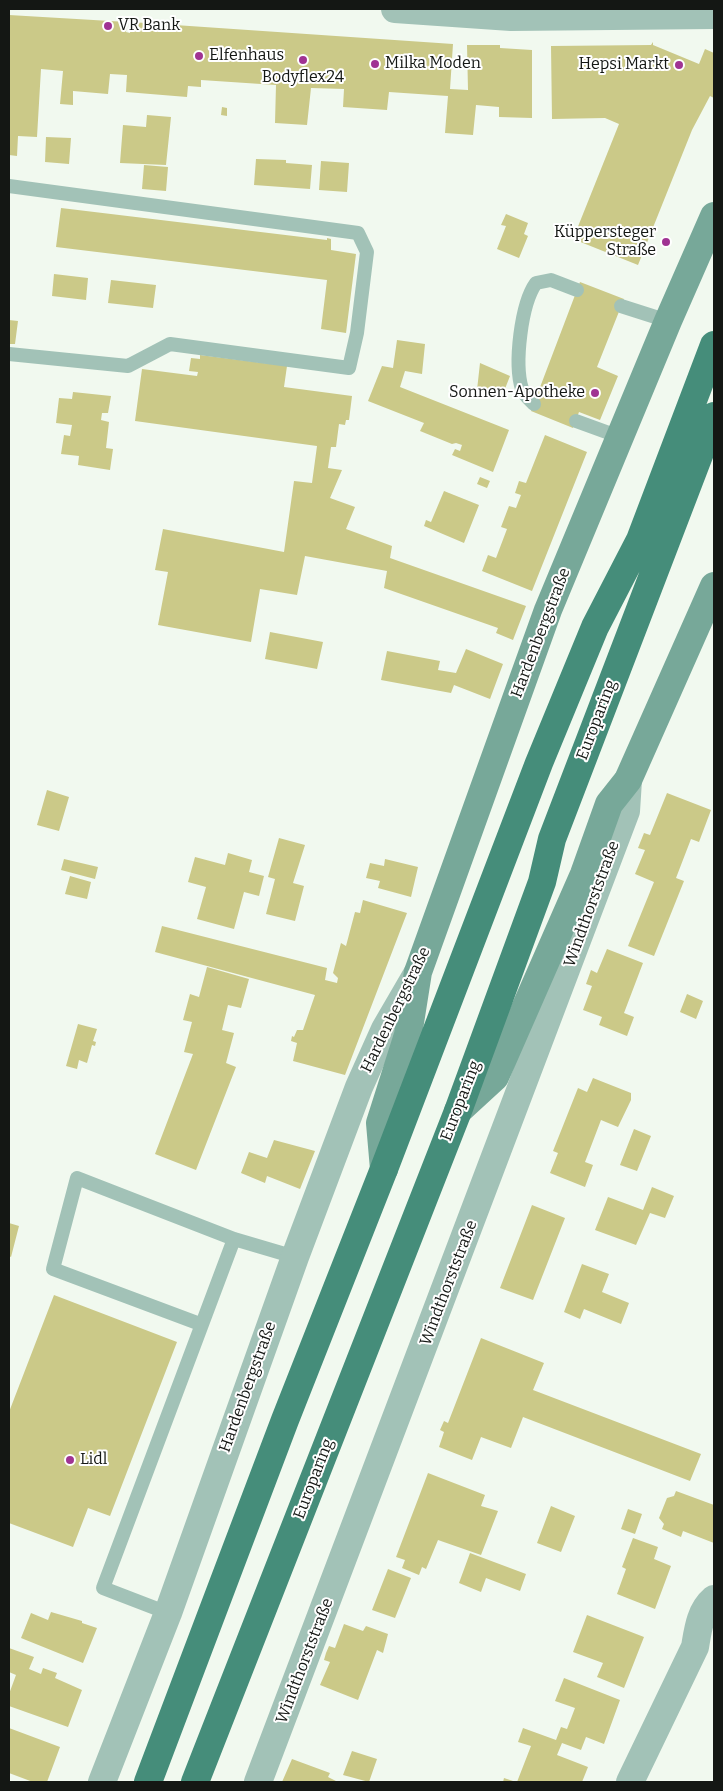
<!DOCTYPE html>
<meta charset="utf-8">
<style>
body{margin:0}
#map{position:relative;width:723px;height:1791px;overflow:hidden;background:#f1f9ef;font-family:Bitter,serif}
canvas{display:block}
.frame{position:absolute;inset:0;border:10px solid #141714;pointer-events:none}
</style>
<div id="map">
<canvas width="723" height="1791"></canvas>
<div class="frame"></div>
</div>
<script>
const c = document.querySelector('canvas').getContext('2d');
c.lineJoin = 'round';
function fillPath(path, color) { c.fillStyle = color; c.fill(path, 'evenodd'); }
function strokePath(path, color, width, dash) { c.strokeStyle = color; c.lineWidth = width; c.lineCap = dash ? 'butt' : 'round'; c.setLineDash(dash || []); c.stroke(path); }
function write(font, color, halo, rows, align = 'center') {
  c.font = font + ' Bitter,serif'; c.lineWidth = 4; c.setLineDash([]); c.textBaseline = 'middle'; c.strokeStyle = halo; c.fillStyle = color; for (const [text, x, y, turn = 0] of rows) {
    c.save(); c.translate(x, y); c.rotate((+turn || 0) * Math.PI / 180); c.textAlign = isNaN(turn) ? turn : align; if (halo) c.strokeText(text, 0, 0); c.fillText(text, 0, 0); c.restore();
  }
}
const building = new Path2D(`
 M9,15L127,22L126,32L130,33L131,22L453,44L450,89L468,90L467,45H500V48L532,50V118L499,117V107L476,105L473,135L445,133L448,96L389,92L387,110L343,107L344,89L311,88L307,125L275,123L276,85L201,80V87L188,86L187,97L126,92L127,75L110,74L108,94L73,91V105L60,104L63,71L41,69L37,137L18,136L17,156L9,155Z
 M653,42V45L699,64L705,49L714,53V98L710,96L692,130L638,265L573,239L619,124L605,118L552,119L551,46L651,45Z
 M222,107L227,108V116L221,115Z
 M147,115L171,117L166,165L120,163L123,125L146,127Z
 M46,137L71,138L69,164L45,162Z
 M256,159L286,160V163L312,165L310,189L254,185Z
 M321,161L349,163L347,192L319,190Z
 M144,165L168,167L166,191L142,189Z
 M61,208L327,240V238L331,239V250L356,254L346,333L321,329L327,280L56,247Z
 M506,214L528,223L524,234L528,236L519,258L497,249L506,226L501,225Z
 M54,274L88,278L86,300L52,296Z
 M111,280L156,285L153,308L108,303Z
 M580,282L624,299L597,367L618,376L600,420L579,412L573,428L531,411Z
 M9,320L18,321L15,344H9Z
 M397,340L425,344L422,374L405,371L400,387L509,430L493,472L452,455L455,449L460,451L462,445L456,443L452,444L420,431L424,423L368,401L382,366L393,368Z
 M200,355L287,366L284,387L352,396L349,420H346L345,425L339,424L336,447H331L328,468L342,470L330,498L355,507L346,529L392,546L390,558L526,606L513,640L496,633L498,628L384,588L387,571L305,556L297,595L260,589L251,642L158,625L168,572L155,570L163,529L284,552L294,481L312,483L317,446L135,421L142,369L197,376L198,372L189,371L191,358L200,359Z
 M480,363L510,376L501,399L477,390Z
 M73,392L111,396L108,413H102L101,420L109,422L106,448L113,449L110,470L78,465L79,456L61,454L64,435L70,436L72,425L56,423L59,398L72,399Z
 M545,435L587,452L532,591L482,571L488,555L496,558L507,529L501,527L509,506L516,508L521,495L515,493L519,481L526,483Z
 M480,477L490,481L487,488L477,484Z
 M444,491L479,505L464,543L424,526L426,520L431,522Z
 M270,632L323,642L317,669L265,659Z
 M466,649L503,664L490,699L454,685L451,693L381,680L387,651L440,661L438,670L456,673Z
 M47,790L69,797L59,831L37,825Z
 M667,793L711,810L699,842L691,839L676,878L684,881L654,956L628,946L654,882L635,874L645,850L638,848L644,833L650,835Z
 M279,838L305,845L293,883L304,886L295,921L266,914L275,879L268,877Z
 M228,853L252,860L249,872L264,876L259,896L244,892L234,929L197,919L206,887L188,882L195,857L225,865Z
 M64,859L98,867L95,879L61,870Z
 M385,859L418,867L411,897L378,888L380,881L366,878L370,863L384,866Z
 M70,876L91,882L87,899L65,894Z
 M363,900L407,913L345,1075L293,1061L297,1043L291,1041L292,1036L294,1037L297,1030H303L315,995L155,952L162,926L327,968L325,980L337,983L338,978L333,973L341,943L346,946L355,912L360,913Z
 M607,949L643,963L624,1013L634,1017L627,1036L599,1025L602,1017L583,1010L592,986L586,984L591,970L597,973Z
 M207,967L249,979L241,1008L228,1005L222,1030L234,1033L226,1063L236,1067L196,1170L155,1154L193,1054L184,1052L192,1022L183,1020L190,994L199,997Z
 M687,994L703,1001L696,1019L680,1012Z
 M78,1024L97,1029L93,1041L96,1042L95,1046L92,1045L87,1063L79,1060L77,1069L66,1066Z
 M593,1078L631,1093V1100L618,1127L601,1120L585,1162L593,1165L585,1187L550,1173L558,1153L553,1151L578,1088L587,1092Z
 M634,1129L651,1136L637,1171L620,1165Z
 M274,1140L315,1151L300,1189L267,1176L265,1183L241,1173L249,1152L267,1158Z
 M652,1187L674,1196L665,1218L650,1213L636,1245L595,1230L608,1197L643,1210Z
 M532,1205L565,1218L533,1300L500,1288Z
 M9,1223L19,1226L11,1257L9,1256Z
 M582,1264L609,1274L602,1292L629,1303L621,1324L584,1309L580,1319L564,1312Z
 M54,1295L177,1342L110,1516L88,1508L73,1547L9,1523V1412Z
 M481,1338L544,1363L533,1390L701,1454L690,1481L523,1417L511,1448L481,1437L472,1460L439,1447L444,1432L440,1430L444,1421L448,1423Z
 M428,1473L485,1495L481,1506L498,1511L481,1555L438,1540L426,1569L422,1567L419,1575L402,1568L405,1560L396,1557Z
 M676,1491L714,1505V1543L683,1531L681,1537L662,1529L664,1524L659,1518L667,1498L674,1496Z
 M551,1506L575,1516L561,1552L537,1543Z
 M628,1509L642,1514L635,1534L621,1529Z
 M633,1538L658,1547L654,1559L671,1566L655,1609L617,1594L626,1569L622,1567Z
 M470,1553L526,1574L520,1591L486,1578L481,1592L459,1583Z
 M388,1569L411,1578L395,1618L372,1610Z
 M51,1612L82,1621V1623L97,1628L83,1663L21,1638L31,1613L48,1620Z
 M587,1615L644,1637L624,1688L597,1677L603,1663L573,1652Z
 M344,1624L363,1631L366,1626L388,1634L383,1653L377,1650L358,1700L320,1685L330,1662L324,1660L326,1653L329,1646L335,1648Z
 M9,1648L34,1657L29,1669L41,1674L43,1668L57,1673L55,1678L82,1690L68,1727L9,1706V1694L16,1675L9,1672Z
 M564,1678L620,1700L604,1744L586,1737L581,1750L562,1743L557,1755L588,1767L582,1782H517L531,1746L518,1742L523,1728L556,1740L561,1727L567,1729L575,1708L555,1701Z
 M9,1728L60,1747L47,1782H33L9,1773Z
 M352,1751L377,1759L369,1782L343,1775Z
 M292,1759L330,1773L328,1777L338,1782H282Z
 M504,1778L516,1782H503Z`);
const service = new Path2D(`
 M9,186L358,233L367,252L357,333L349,368L170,344L128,366L9,354
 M621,306L668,321
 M534,404C530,400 524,395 522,389C514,364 521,304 536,283L551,280L577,290
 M576,421L620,437
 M200,1324L53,1269L77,1178L234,1239L295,1257
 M168,1613L103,1588L234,1239`);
const minor = new Path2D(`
 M102,1782L168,1613L295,1257L359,1087L385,1029L417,974
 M258,1782L626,811L628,780
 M630,1782L695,1647C698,1629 700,1611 714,1599`);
const tertiary = new Path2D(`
 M395,9L511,17L714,15`);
const secondary = new Path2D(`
 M458,1111L495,1077L584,874L609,804L628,780L714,586
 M384,1169L380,1123L408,1035L418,972L548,610L668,321L714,216`);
const trunk = new Path2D(`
 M148,1782L285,1420L384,1169L539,763L595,627L640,540L714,345
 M195,1782L458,1111L542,882L552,839L714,416`);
const markers = [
 [108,26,5,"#a03393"],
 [199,56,5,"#a03393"],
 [303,60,5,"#a03393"],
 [375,64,5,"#a03393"],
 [679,65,5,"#a03393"],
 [666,242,5,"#a03393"],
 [595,393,5,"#a03393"],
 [70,1460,5,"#a03393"]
];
const poiNames = [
 ["VR Bank",118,26],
 ["Elfenhaus",209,56],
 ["Milka Moden",385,64],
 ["Hepsi Markt",669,65,"right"],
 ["Bodyflex24",303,78,"center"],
 ["Küppersteger",656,233,"right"],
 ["Straße",656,251,"right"],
 ["Sonnen-Apotheke",585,393,"right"],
 ["Lidl",80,1460]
];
const streetNames = [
 ["Hardenbergstraße",541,633,-69],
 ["Europaring",597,720,-69],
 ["Windthorststraße",592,904,-70],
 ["Hardenbergstraße",396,1010,-64],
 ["Europaring",461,1101,-69],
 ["Windthorststraße",449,1283,-69],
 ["Hardenbergstraße",248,1387,-70],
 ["Europaring",314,1479,-69],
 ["Windthorststraße",305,1661,-69]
];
fillPath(building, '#cbc988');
strokePath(service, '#a2c2b7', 14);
strokePath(minor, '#a2c2b7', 28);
strokePath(tertiary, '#a2c2b7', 28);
strokePath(secondary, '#77a899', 28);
strokePath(trunk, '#458d7a', 28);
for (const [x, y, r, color] of markers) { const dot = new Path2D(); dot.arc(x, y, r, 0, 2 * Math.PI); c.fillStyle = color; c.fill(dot); strokePath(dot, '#fff', 2); }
write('16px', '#141714', '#fff', poiNames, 'left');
write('16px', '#141714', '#fff', streetNames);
</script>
